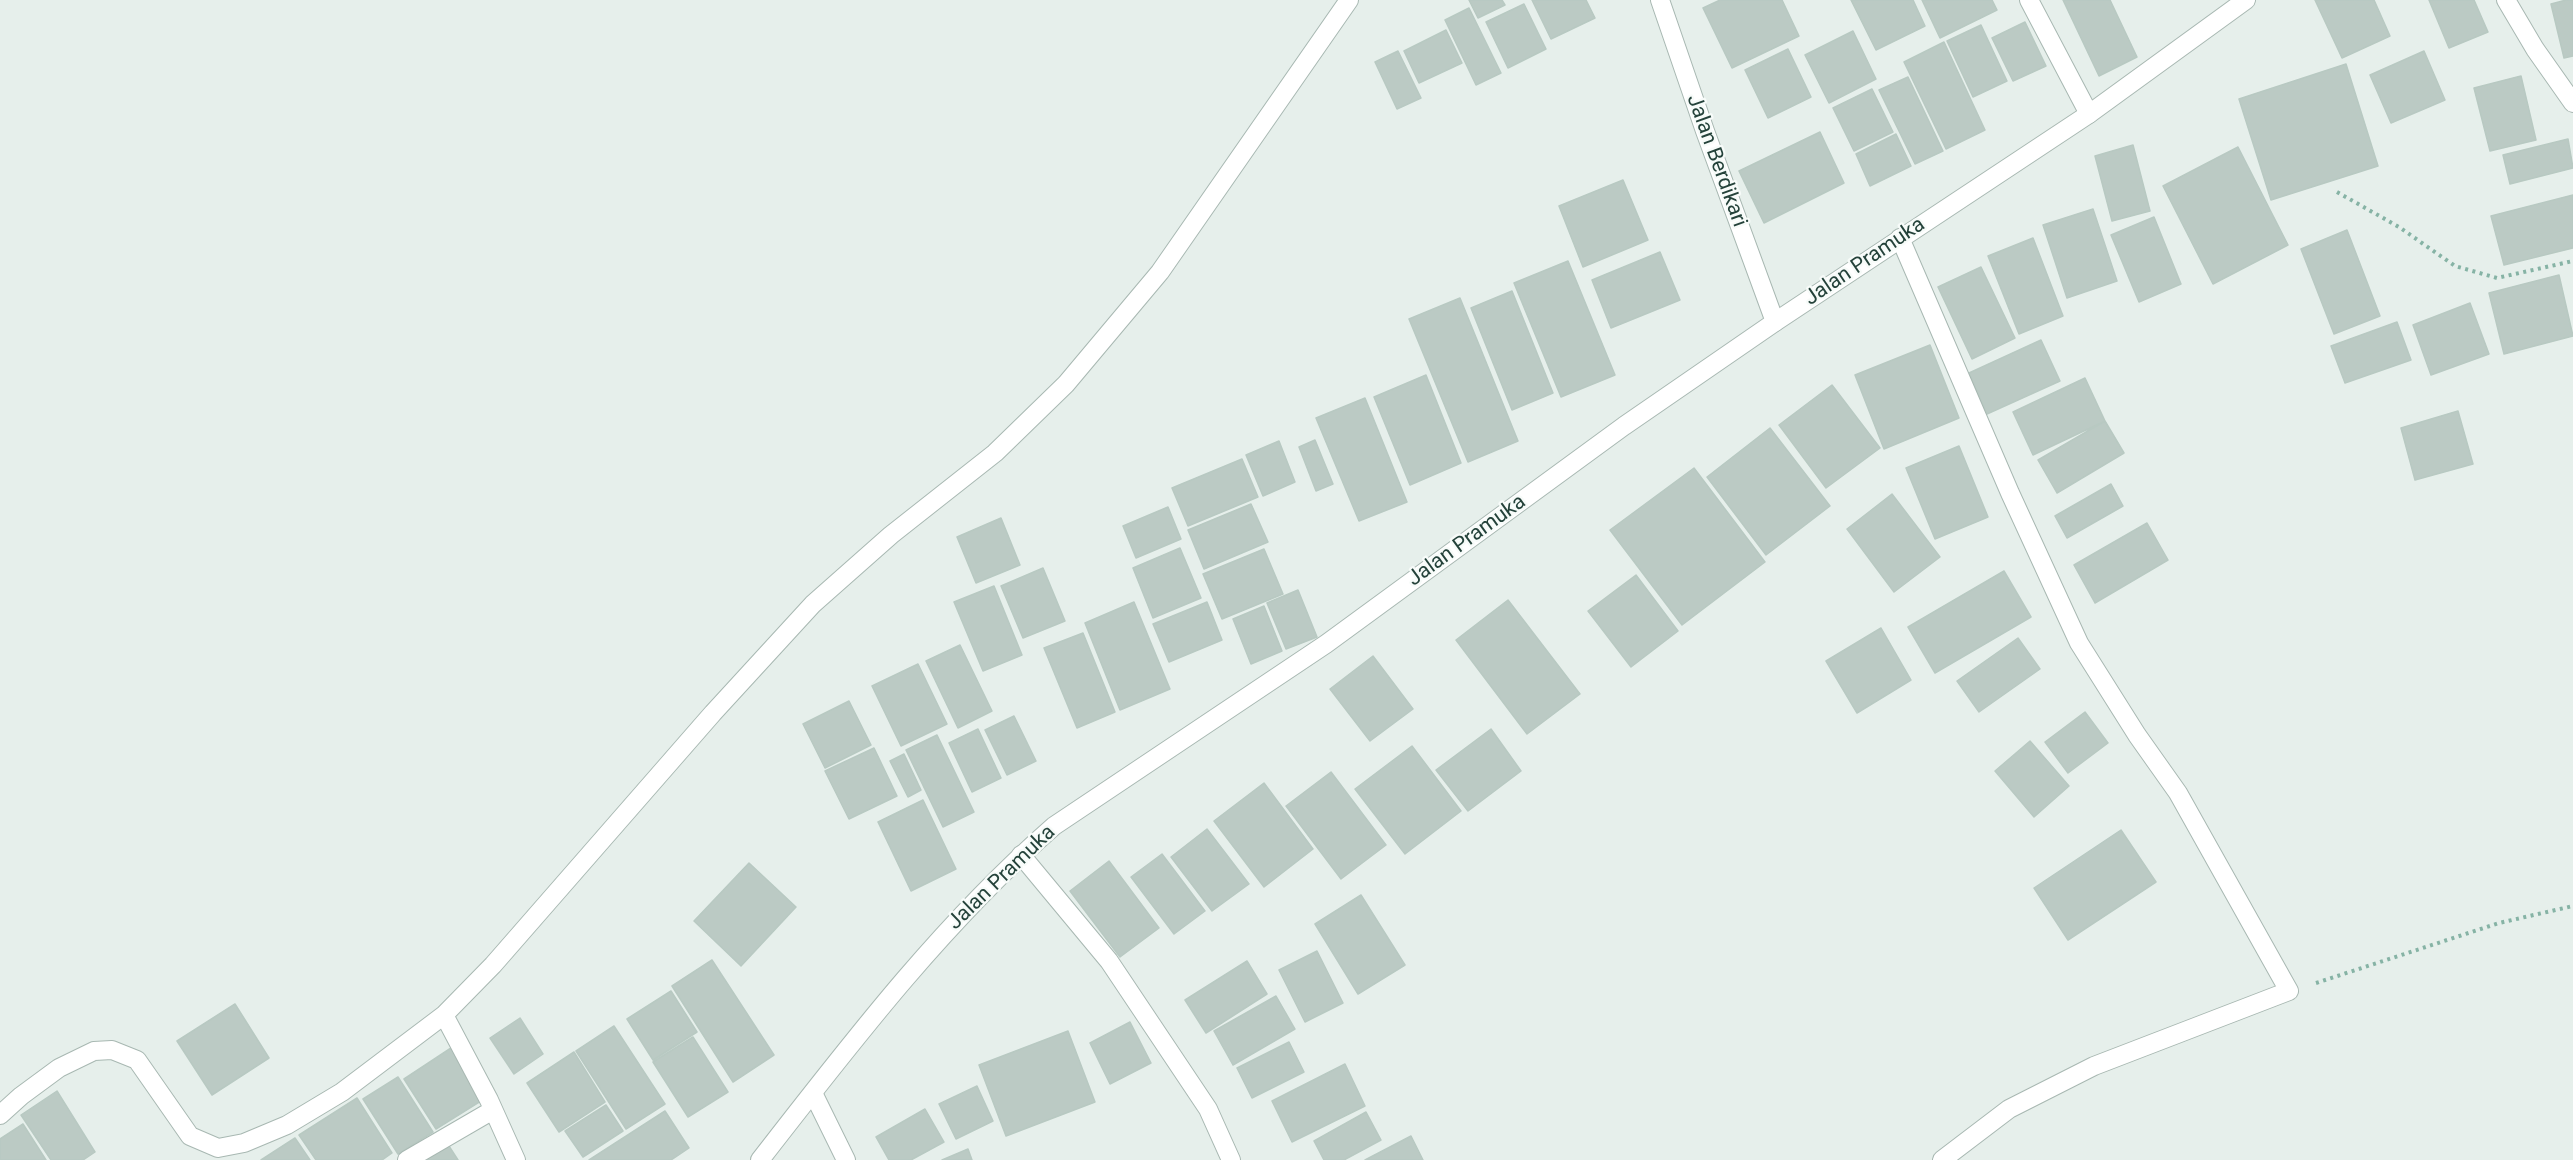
<!DOCTYPE html>
<style>
body{margin:0}
canvas{display:block;background:#e6efeb}
</style>
<canvas width="2573" height="1160"></canvas>
<script>
const c = document.querySelector('canvas').getContext('2d');
c.lineJoin = 'round';
function fillPath(path, color) { c.fillStyle = color; c.fill(path, 'evenodd'); }
function strokePath(path, color, width, dash) { c.strokeStyle = color; c.lineWidth = width; c.lineCap = dash ? 'butt' : 'round'; c.setLineDash(dash || []); c.stroke(path); }
function write(font, color, halo, rows, align = 'center') {
  c.font = font + ' Roboto,sans-serif'; c.lineWidth = 4.5; c.setLineDash([]); c.textBaseline = 'middle'; c.strokeStyle = halo; c.fillStyle = color; for (const [text, x, y, turn = 0] of rows) {
    c.save(); c.translate(x, y); c.rotate((+turn || 0) * Math.PI / 180); c.textAlign = isNaN(turn) ? turn : align; if (halo) c.strokeText(text, 0, 0); c.fillText(text, 0, 0); c.restore();
  }
}
const building = new Path2D(`
 M1469,0H1502L1505,5L1478,18Z
 M1532,0H1586L1595,18L1551,39Z
 M1720,0H1782L1799,36L1732,68L1703,8Z
 M1851,0H1913L1925,26L1876,50Z
 M1922,0H1992L1997,10L1940,38Z
 M2063,0H2110L2137,57L2099,76Z
 M2315,0H2374L2390,36L2342,58Z
 M2429,0H2474L2488,32L2449,48Z
 M2566,0H2573V56L2564,58L2551,4Z
 M1524,4L1546,49L1508,68L1486,22Z
 M1469,8L1501,73L1476,85L1445,20Z
 M2025,22L2046,66L2013,81L1992,38Z
 M1981,25L2007,81L1973,97L1947,41Z
 M1446,30L1462,63L1419,83L1404,51Z
 M1853,31L1876,79L1829,103L1805,55Z
 M1944,42L1985,130L1946,149L1904,62Z
 M1788,49L1811,97L1768,118L1745,70Z
 M1398,51L1421,98L1397,109L1375,62Z
 M2424,51L2445,100L2391,123L2370,75Z
 M2346,64L2378,166L2271,200L2239,99Z
 M2521,76L2536,140L2490,151L2474,88Z
 M1908,77L1943,151L1915,164L1879,90Z
 M1872,89L1893,132L1854,151L1833,108Z
 M1820,132L1844,183L1764,223L1739,171Z
 M1896,134L1911,166L1870,186L1856,154Z
 M2568,139L2573,168L2510,184L2503,155Z
 M2133,145L2150,211L2112,221L2095,156Z
 M2238,147L2288,245L2213,284L2163,186Z
 M1623,180L1648,240L1583,267L1559,206Z
 M2573,195V248L2504,265L2491,216Z
 M2093,209L2117,281L2067,298L2043,225Z
 M2154,217L2181,284L2139,302L2111,235Z
 M2347,230L2380,316L2334,334L2301,249Z
 M2033,238L2063,316L2019,334L1988,256Z
 M1660,252L1680,300L1611,328L1592,280Z
 M1568,261L1615,375L1561,397L1514,283Z
 M1981,267L2015,338L1972,359L1938,287Z
 M2559,275L2573,336L2504,354L2489,293Z
 M1512,291L1553,393L1512,410L1471,308Z
 M1460,298L1518,441L1468,462L1409,319Z
 M2470,303L2489,354L2431,375L2413,325Z
 M2397,322L2411,360L2345,383L2331,346Z
 M2041,340L2060,381L1987,414L1969,373Z
 M1930,345L1959,418L1884,449L1855,375Z
 M1426,375L1461,463L1410,485L1374,397Z
 M2085,378L2105,421L2033,455L2013,412Z
 M1832,385L1880,448L1826,488L1779,425Z
 M1365,398L1407,502L1359,521L1316,418Z
 M2458,411L2473,464L2415,480L2401,428Z
 M2105,421L2124,453L2057,493L2038,460Z
 M1770,428L1830,506L1766,555L1707,477Z
 M1315,440L1333,484L1316,491L1299,447Z
 M1279,441L1295,482L1263,496L1246,455Z
 M1959,446L1988,517L1935,539L1906,468Z
 M1242,459L1258,497L1188,526L1172,488Z
 M1694,468L1765,562L1682,625L1610,530Z
 M2111,484L2123,506L2067,538L2055,516Z
 M1892,494L1940,557L1894,592L1847,529Z
 M1251,504L1268,542L1204,569L1188,530Z
 M1168,507L1181,539L1136,558L1123,526Z
 M1001,518L1020,565L976,583L957,537Z
 M2147,523L2168,560L2095,603L2074,565Z
 M1180,548L1201,598L1153,618L1133,568Z
 M1264,549L1283,594L1222,619L1203,574Z
 M1043,568L1065,621L1023,638L1001,586Z
 M2004,571L2031,617L1935,673L1908,627Z
 M1636,575L1678,631L1631,667L1588,611Z
 M994,586L1022,655L983,671L954,602Z
 M1298,590L1317,637L1286,649L1267,603Z
 M1508,600L1580,694L1527,734L1456,640Z
 M1134,602L1170,689L1120,710L1085,623Z
 M1207,602L1222,640L1169,662L1153,624Z
 M1264,606L1282,651L1251,664L1233,619Z
 M1881,628L1911,680L1857,713L1826,661Z
 M1083,633L1115,712L1077,728L1044,648Z
 M2018,638L2040,669L1979,712L1957,681Z
 M960,645L992,711L958,728L926,661Z
 M1373,656L1413,709L1370,741L1330,689Z
 M918,664L947,724L901,746L872,686Z
 M849,701L871,745L825,768L803,724Z
 M2085,712L2108,743L2068,773L2045,742Z
 M1014,716L1036,761L1007,775L985,730Z
 M978,729L1001,778L972,792L949,743Z
 M1491,729L1521,771L1468,811L1436,770Z
 M937,735L974,812L943,827L906,750Z
 M2030,741L2069,786L2034,817L1995,771Z
 M1412,746L1461,811L1405,854L1355,789Z
 M874,748L897,796L849,819L825,771Z
 M904,754L921,790L908,797L890,761Z
 M1331,772L1386,845L1341,879L1286,806Z
 M1264,783L1313,849L1264,887L1214,821Z
 M923,800L956,869L911,891L878,822Z
 M1207,829L1249,884L1212,911L1171,857Z
 M2121,830L2156,882L2068,940L2034,888Z
 M1162,854L1205,911L1174,934L1131,877Z
 M1109,861L1159,928L1120,957L1070,891Z
 M749,863L796,907L741,966L694,921Z
 M1361,895L1405,965L1358,994L1315,924Z
 M1317,951L1343,1003L1305,1022L1279,970Z
 M712,960L774,1055L733,1082L672,986Z
 M1247,961L1267,994L1206,1033L1185,1000Z
 M671,991L697,1032L653,1060L627,1019Z
 M1276,996L1295,1029L1233,1065L1214,1031Z
 M235,1004L269,1058L212,1095L177,1041Z
 M520,1018L543,1054L514,1074L490,1038Z
 M1130,1022L1151,1063L1110,1084L1090,1043Z
 M614,1026L665,1104L626,1129L576,1051Z
 M1068,1031L1095,1102L1006,1136L979,1065Z
 M693,1037L728,1092L688,1117L653,1062Z
 M1289,1042L1304,1072L1252,1098L1237,1068Z
 M451,1048L484,1099L436,1129L404,1079Z
 M574,1052L605,1102L559,1132L527,1083Z
 M1345,1064L1365,1106L1292,1142L1272,1101Z
 M398,1077L433,1132L398,1154L363,1099Z
 M977,1086L993,1121L956,1139L939,1104Z
 M57,1091L95,1152L83,1160H51L21,1115Z
 M357,1098L392,1153L382,1160H316L299,1135Z
 M606,1105L623,1131L583,1157L565,1131Z
 M925,1109L944,1142L911,1160H889L876,1137Z
 M665,1111L689,1148L671,1160H589Z
 M1366,1112L1381,1140L1344,1160H1324L1314,1141Z
 M23,1124L46,1160H0V1139Z
 M1411,1136L1423,1160H1365Z
 M295,1138L310,1160H261Z
 M447,1143L458,1160H421Z
 M968,1149L972,1160H942Z`);
const path = new Path2D(`
 M2337,192L2399,227L2455,266L2497,278L2573,261
 M2316,983L2499,923L2573,906`);
const minor = new Path2D(`
 M1660,0L1705,131L1775,322
 M2029,0L2089,114
 M2506,0L2535,49L2573,103
 M1900,238L2010,493L2079,643L2137,735L2178,793L2289,991L2094,1066L2009,1109L1942,1160
 M1021,855L1109,961L1208,1109L1231,1160
 M444,1015L489,1100L516,1160
 M813,1093L846,1160
 M0,1115L21,1096L59,1068L94,1051L112,1050L137,1060L190,1136L218,1148L244,1143L287,1125L342,1092L444,1015L493,965L713,713L813,604L891,535L995,453L1066,384L1160,272L1349,0
 M407,1160L493,1110`);
const tertiary = new Path2D(`
 M760,1160C851,1043 942,924 1054,826L1326,644L1624,426L1775,322L2089,114L2246,0`);
const streetNames = [
 ["Jalan Berdikari",1716,161,70],
 ["Jalan Pramuka",1865,262,-34],
 ["Jalan Pramuka",1467,541,-36],
 ["Jalan Pramuka",1002,878,-44]
];
fillPath(building, '#bbcac4');
strokePath(building, '#b8c9c2', 1.5);
strokePath(minor, '#a8b8b2', 20);
strokePath(tertiary, '#a8b8b2', 20);
strokePath(path, '#86b3a5', 4, [3, 4.5]);
strokePath(minor, '#fff', 18);
strokePath(tertiary, '#fff', 18);
write('21px', '#24423a', '#f7fbf9', streetNames);
</script>
